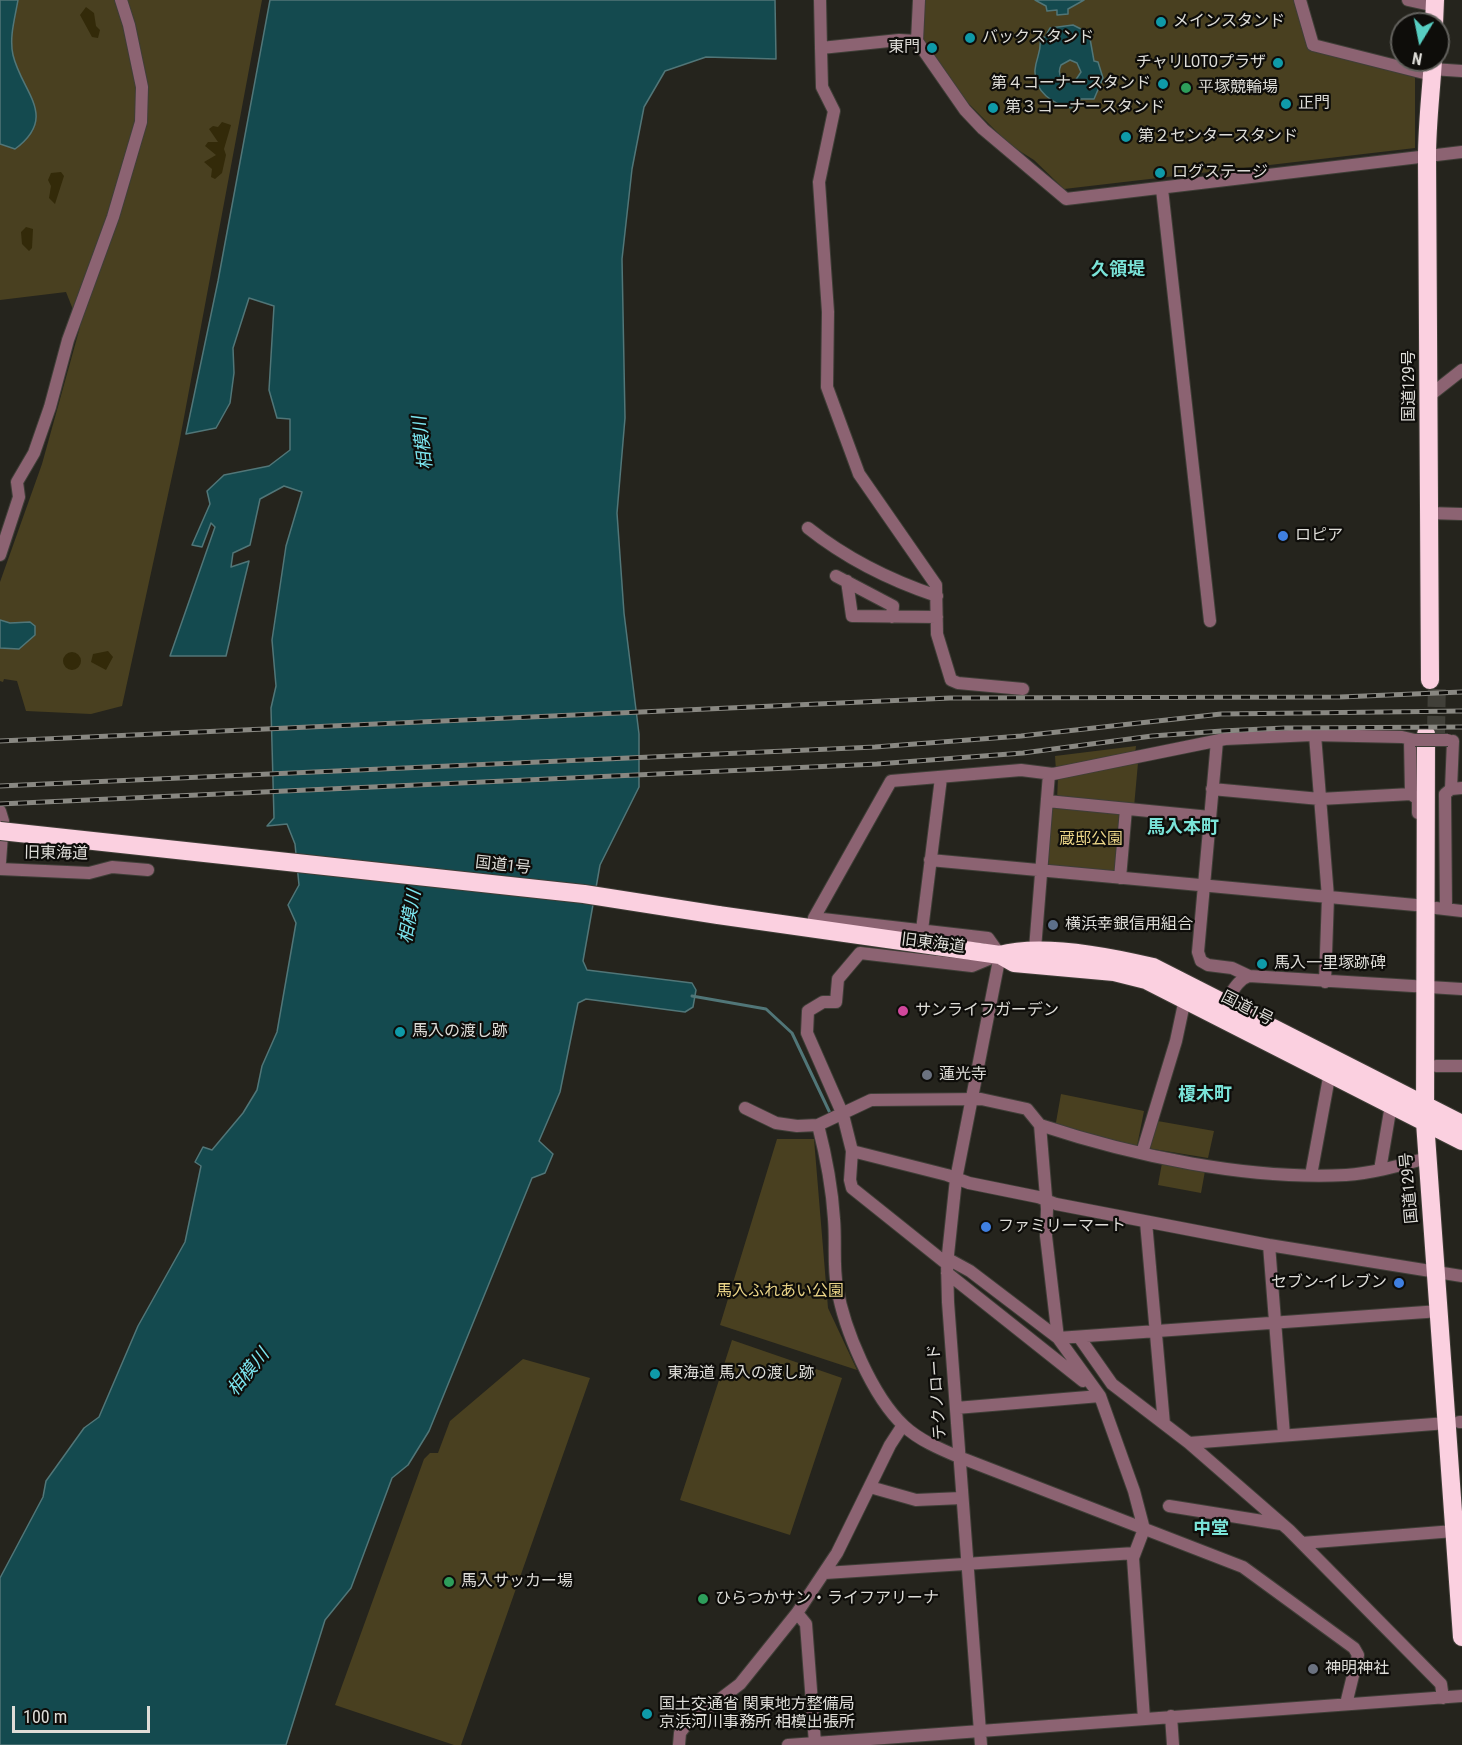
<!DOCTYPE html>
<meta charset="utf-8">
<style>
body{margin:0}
#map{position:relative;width:1462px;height:1745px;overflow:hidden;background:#25241d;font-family:"Roboto Condensed",sans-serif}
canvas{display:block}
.north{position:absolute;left:1390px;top:12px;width:60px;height:60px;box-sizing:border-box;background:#0e0d0a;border:2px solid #61605c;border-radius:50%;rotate:190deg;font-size:16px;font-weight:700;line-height:24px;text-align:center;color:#deddd8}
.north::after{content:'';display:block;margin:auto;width:21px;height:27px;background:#57cec2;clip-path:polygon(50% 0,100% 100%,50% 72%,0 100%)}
.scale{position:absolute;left:12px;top:1706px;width:138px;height:27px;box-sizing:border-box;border:3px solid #deddd8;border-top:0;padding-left:8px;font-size:18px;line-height:21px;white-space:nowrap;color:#deddd8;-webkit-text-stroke:4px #0e0d0a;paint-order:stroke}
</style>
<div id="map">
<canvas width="1462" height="1745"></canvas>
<div class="north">N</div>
<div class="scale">100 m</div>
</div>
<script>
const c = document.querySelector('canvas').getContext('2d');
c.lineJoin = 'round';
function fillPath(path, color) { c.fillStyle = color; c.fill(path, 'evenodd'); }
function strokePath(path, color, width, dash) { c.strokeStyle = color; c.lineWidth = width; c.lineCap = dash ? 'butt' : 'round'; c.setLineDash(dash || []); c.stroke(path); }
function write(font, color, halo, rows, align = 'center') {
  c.font = font + ' "Roboto Condensed","Noto Sans JP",sans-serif'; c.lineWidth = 4.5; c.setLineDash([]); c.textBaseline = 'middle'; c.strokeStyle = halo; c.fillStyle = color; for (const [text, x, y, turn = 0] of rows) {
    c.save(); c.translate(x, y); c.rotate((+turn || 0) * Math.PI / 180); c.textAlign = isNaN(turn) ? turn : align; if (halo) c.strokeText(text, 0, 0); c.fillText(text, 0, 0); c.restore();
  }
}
const green = new Path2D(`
 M0,0H262L179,444L122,706L91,714L26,711L17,681L4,679L3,682L0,681V582L42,464L80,327L66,292L0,300Z
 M923,0H1294L1309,50L1415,77V148L1064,189L1034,160L1010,145L965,100L923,42Z
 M1136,746L1135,754L1056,771L1055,756Z
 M1138,763L1134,807L1057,800L1058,778Z
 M1051,805L1124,814L1119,870L1114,873L1046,866Z
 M1061,1094L1144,1111L1137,1146L1055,1128Z
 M1152,1120L1214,1131L1208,1158L1147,1148Z
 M777,1139H814L828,1308L857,1370L720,1325Z
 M1162,1163L1205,1171L1201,1193L1158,1185Z
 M732,1340L842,1378L790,1535L680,1500Z
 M523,1359L590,1378L461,1745H454L335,1705L424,1459L430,1453H438L450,1421Z`);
const sand = new Path2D(`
 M86,7L94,13L96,26L100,30L98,38L92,37L80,15Z
 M222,122L231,125L224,149L226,155L222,173L215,179L211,177L212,169L204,162L216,155L205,146L208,142H218L209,129L213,126L218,127Z
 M61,172L64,176L55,204L49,198L51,186L48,180L51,173Z
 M26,227L33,229L32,248L29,251L22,244L21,232Z
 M108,651L113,657L106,670L91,662L93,654Z
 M63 661a9 9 0 1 1 18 0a9 9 0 1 1-18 0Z`);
const water = new Path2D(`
 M0,0H18C15,18 9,37 13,55C22,93 59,116 15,149L0,144Z
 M270,0H775L776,59L706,57L665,71L644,107L632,169L622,259L625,418L617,513L624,613L639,734V787L600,865L583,961L587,970L692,983L696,990L693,1007L685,1012L586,999L578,1003L560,1092L539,1141L553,1154L545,1173L532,1178L429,1431L408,1465L392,1478L351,1588L325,1620L286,1745H0V1578L43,1497L46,1481L84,1428L99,1417L138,1326L185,1242L201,1166L195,1162L203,1147L212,1150L243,1113L257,1090L262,1066L277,1032L296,923L288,905L299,885L295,844L287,824L267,826L274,818L271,708L276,686L272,640L286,546L302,492L284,486L260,499L250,545L233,553L231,567L249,561L226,656H170L215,527L211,523L202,547L192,545L210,504L207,491L224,475L269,466L290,450V419L277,418L269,390L274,306L249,298L233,348L234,373L230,403L216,428L186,434L218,281Z
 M1035,0H1084L1068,9V14L1057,15V10L1047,11L1046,6Z
 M1073,25L1089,33L1094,61L1098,62L1103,78L1094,99H1081L1071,108C1053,104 1034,92 1035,70C1036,57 1042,52 1040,38L1045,37L1050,28ZM1070,60L1077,63L1081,72L1075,81C1064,84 1056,76 1061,65Z
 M0,620L10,623L30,622L35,626V635L19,649L0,648Z`);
const stream = new Path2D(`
 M692,996L766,1009L792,1033L830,1113`);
const highwayTunnel = new Path2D(`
 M1436,734L1437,680`);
const minor = new Path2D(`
 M820,0L821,48L899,40L917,41L965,110L983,129L1066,199L1462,152
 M1300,0L1313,45L1432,75
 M1408,0L1435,6
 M917,41L919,0
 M821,48L822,87L834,111L819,182L828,312L827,387L859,474L936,585L937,634L951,680L958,683L1023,689
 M1432,69L1462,71
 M1162,189L1210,621
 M1429,396L1462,370
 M1428,513L1462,514
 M808,528C847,559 889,580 937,596
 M0,555L19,497L17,482L34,453L50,407L68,340L113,217L141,122L142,87L129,25L121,0
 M836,576L893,606L892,617
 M847,581L852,616L937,617
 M1315,735L1328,897L1325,982
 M1410,740L1411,794
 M1217,741L1198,952L1201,961L1208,965L1232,968L1249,976
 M1212,789L1320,799L1411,794L1418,799V813
 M1451,789L1453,741
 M1047,801L1210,817
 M0,811L3,821L0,862
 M930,860L1426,906
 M0,869L89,873L112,867L148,870
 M1120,878L1126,809
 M1436,908L1462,911
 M1446,909L1445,794L1451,789L1462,788
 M922,930L941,778
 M1035,949L1049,774
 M996,956L972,966L860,953L838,979L836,1002H823L808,1011L807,1033L843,1115L852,1151L947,1175L969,1183L1038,1197L1056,1204L1269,1245L1462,1276
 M1218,1005C1232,999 1233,982 1249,976L1462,989
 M1436,1066H1462
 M745,1108L776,1123L797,1126L818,1125L871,1100L981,1099L1027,1109L1040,1125L1047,1209L1046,1236L1058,1338L1100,1396L1134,1491L1144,1529L1133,1558L1144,1719
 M818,1125C826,1156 832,1187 834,1219C836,1242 833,1265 837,1287C844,1329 872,1396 904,1426C919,1440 940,1449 959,1457L1243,1567L1354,1648L1358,1655L1346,1704
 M1040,1125C1134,1156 1247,1180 1346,1175C1374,1173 1401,1165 1427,1158
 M852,1151L850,1180L852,1188L947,1264
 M1142,1153L1176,1041L1185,999
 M1380,1170L1391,1105
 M1311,1175L1330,1072
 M1146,1222L1164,1424
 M1269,1245L1284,1435
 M948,1259L970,1271L1058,1338L1440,1311
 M947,1273L1083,1381
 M1079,1337L1112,1384L1189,1443L1289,1530L1441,1684L1443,1698
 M956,1408L1100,1396
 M1459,1422H1462
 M1189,1443L1447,1423
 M870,1487L916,1500L962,1498
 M1169,1506L1281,1524
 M1302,1543L1454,1531
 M825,1573L1135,1553
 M797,1613L806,1624L815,1743
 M1171,1716L1173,1745
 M679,1745L680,1733L686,1725L740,1684L797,1613L837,1553L890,1445L903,1425
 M788,1745L1462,1696
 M981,1745L948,1302L947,1264L956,1179L1000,955L988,938L814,918L891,781L1021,770L1053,774L1225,739L1312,735L1402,737L1415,740`);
const highway = new Path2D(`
 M1434,24L1435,0
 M1430,680L1427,157C1427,124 1431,93 1433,60
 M1426,734L1425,1122L1462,1637
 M718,915L1000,955C1041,943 1111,957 1153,967L1462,1124
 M1000,955L1014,963L1114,972L1146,980L1462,1141`);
const rail = new Path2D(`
 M0,741L950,698L1340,697L1462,692
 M0,786L875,747L1021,736L1221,714L1462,711
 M0,804L877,764L1023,753L1152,736L1222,731L1284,728L1462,727`);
const minorBridge = new Path2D(`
 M1415,740H1448`);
const highwayBridge = new Path2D(`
 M0,831L584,894L718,915`);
const markers = [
 [1161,22,6,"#0f9aa8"],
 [970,38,6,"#0f9aa8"],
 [932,48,6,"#0f9aa8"],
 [1278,63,6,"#0f9aa8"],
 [1163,84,6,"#0f9aa8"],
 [1186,88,6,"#2e9e5b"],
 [1286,104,6,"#0f9aa8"],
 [993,108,6,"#0f9aa8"],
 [1126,137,6,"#0f9aa8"],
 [1160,173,6,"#0f9aa8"],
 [1283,536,6,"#3f7fe0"],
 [1053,925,6,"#5c6f8a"],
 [1262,964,6,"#0f9aa8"],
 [903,1011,6,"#d1479c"],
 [400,1032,6,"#0f9aa8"],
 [927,1075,6,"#6b7280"],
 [986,1227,6,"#3f7fe0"],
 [1399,1283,6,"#3f7fe0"],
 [655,1374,6,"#0f9aa8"],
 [449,1582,6,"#2e9e5b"],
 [703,1599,6,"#2e9e5b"],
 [1313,1669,6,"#6b7280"],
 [647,1714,6,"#0f9aa8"]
];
const poiNames = [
 ["メインスタンド",1173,22],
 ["バックスタンド",982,38],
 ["東門",920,48,"right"],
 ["チャリLOTOプラザ",1266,63,"right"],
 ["第４コーナースタンド",1151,84,"right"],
 ["平塚競輪場",1198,88],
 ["正門",1298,104],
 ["第３コーナースタンド",1005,108],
 ["第２センタースタンド",1138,137],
 ["ログステージ",1172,173],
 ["ロピア",1295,536],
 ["横浜幸銀信用組合",1065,925],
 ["馬入一里塚跡碑",1274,964],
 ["サンライフガーデン",915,1011],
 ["馬入の渡し跡",412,1032],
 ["蓮光寺",939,1075],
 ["ファミリーマート",998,1227],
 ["セブン-イレブン",1387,1283,"right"],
 ["東海道 馬入の渡し跡",667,1374],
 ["馬入サッカー場",461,1582],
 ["ひらつかサン・ライフアリーナ",715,1599],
 ["神明神社",1325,1669],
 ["国土交通省 関東地方整備局",659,1705],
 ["京浜河川事務所 相模出張所",659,1723]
];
const streetNames = [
 ["国道129号",1410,386,-90],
 ["旧東海道",56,854,1],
 ["国道1号",503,866,6],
 ["旧東海道",933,944,7],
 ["国道1号",1247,1009,27],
 ["国道129号",1410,1188,-95],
 ["テクノロード",938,1392,-94]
];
const parkNames = [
 ["蔵邸公園",1091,840],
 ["馬入ふれあい公園",780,1292]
];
const neighbourhoodNames = [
 ["久領堤",1118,270],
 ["馬入本町",1183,828],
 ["榎木町",1205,1095],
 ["中堂",1211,1529]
];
const waterNames = [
 ["相模川",424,443,-97],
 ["相模川",411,917,-80],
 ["相模川",249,1373,-51]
];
fillPath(green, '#494020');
fillPath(sand, '#332a09');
fillPath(water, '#144a4f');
strokePath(water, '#517678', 1.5);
strokePath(stream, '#517678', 3);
strokePath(highwayTunnel, '#414039', 18, [18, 9]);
strokePath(minor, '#3f3e37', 14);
strokePath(highway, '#3f3e37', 20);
strokePath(minor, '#8c6372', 12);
strokePath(highway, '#fbd0e0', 18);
strokePath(rail, '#898882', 5);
strokePath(rail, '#0e0d0a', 3, [9]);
strokePath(minorBridge, '#3f3e37', 14, []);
strokePath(highwayBridge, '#3f3e37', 20, []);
strokePath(minorBridge, '#8c6372', 12);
strokePath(highwayBridge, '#fbd0e0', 18);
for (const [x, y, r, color] of markers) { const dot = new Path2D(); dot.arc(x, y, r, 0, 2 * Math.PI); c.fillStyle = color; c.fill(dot); strokePath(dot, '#0e0d0a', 2); }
write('16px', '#deddd8', '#0e0d0a', poiNames, 'left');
write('16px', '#deddd8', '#0e0d0a', streetNames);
write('16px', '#ead487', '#0e0d0a', parkNames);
write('bold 18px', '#7ae3d8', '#0e0d0a', neighbourhoodNames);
write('italic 18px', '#7ce6f0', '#0e0d0a', waterNames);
</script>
